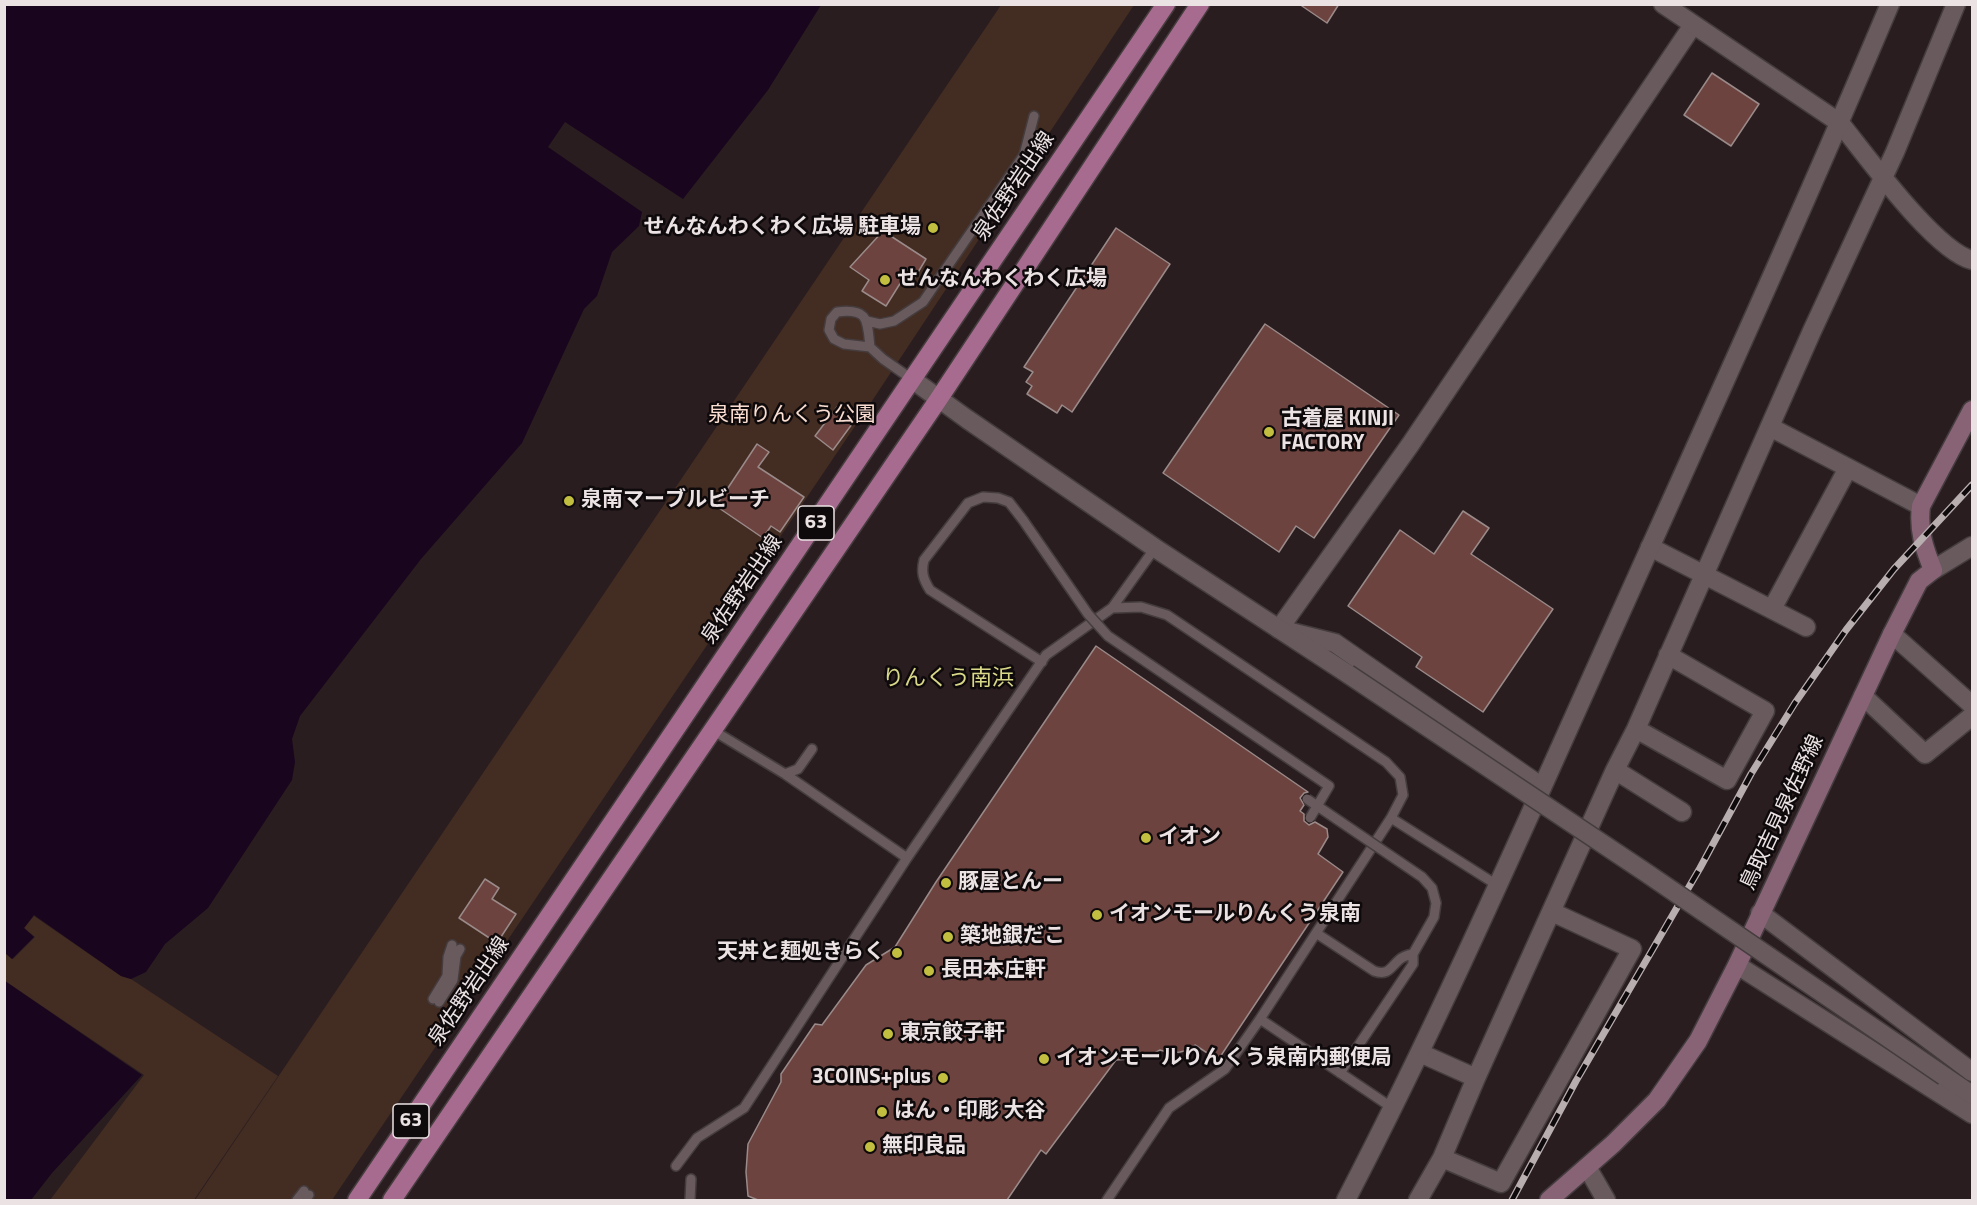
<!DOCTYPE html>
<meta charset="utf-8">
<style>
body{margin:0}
#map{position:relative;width:1977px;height:1205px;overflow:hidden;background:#291d20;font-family:"Titillium Web",sans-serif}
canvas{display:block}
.frame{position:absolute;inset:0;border:6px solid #ebe2e4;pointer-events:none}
</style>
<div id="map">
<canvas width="1977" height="1205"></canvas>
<div class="frame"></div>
</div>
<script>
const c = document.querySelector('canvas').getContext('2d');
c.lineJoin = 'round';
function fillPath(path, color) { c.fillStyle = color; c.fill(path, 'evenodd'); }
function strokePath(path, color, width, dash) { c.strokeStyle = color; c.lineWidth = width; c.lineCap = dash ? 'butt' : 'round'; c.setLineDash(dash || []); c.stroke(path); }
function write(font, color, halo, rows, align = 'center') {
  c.font = font + ' "Titillium Web","Noto Sans JP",sans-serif'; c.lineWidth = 5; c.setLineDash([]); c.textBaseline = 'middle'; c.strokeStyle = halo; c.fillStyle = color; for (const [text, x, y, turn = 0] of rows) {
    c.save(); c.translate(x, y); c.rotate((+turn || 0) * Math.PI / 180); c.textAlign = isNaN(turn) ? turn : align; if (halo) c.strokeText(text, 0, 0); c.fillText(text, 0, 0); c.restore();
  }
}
const green = new Path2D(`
 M1001,5H1134L872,401L332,1200H195Z
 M34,916L121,976L131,979L278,1076L194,1200H50L144,1075L5,981V953L13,959L35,937L24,928Z`);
const water = new Path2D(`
 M5,4L821,5L768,90L683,199L565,122L548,147L642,212L639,226L612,252L597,296L584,309L522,443L421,559L300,716L292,739L295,762L292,780L208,908L165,944L146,972L131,979L121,976L34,915L24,928L34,937L12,959L5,953Z
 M5,981L142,1075L52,1173L31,1200H5Z`);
const building = new Path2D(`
 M1299,4H1339L1327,23Z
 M1712,73L1759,104L1731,146L1684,115Z
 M1116,228L1170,264L1072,412L1062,405L1057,413L1027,394L1032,386L1026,382L1033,372L1024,367Z
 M883,231L926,259L914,279L906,274L886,306L862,291L869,280L850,267Z
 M1265,324L1399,415L1314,538L1296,526L1279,552L1163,473Z
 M837,407L855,420L833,450L815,436Z
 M757,444L769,452L758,467L804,497L780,532L771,526L763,538L716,506Z
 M1463,511L1489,528L1471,554L1553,609L1483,712L1416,667L1422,657L1348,606L1400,530L1434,554Z
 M1096,646L1308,792L1304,793L1300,798L1304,805L1300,811L1304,814V821L1309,825L1315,822L1327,829L1328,837L1318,854L1343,872L1218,1060L1195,1045L1189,1050L1180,1052L1170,1053L1160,1050L1146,1058L1116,1060L1046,1154L1041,1150L1007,1200H758L748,1196L746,1172L748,1144L781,1082V1074L815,1024L822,1025L866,965L895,947L936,882Z
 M485,879L499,888L492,899L516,914L497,943L459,918Z`);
const service = new Path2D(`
 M867,321L880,324L894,321L923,302L1024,155L1034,116
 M870,347C867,320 869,308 837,312L831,319L829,330L834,339L844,344L870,347L883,359L913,380
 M1023,520L1009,502L998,498L983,497L968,503L924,560C921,572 923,579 930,590L1042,662
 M714,731L785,774L907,858
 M785,774L798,769L812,749
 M1391,818L1497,885
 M1316,933L1374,971C1388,976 1390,968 1399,960C1403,956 1408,955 1413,954
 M433,999L447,976L448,957L452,945
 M439,1002L453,980L456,956L460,949
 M1260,1019L1394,1109
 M1340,1073L1413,964V954L1434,917L1436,903
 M676,1166L697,1138L744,1108L907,858L1046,655L1112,608L1155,548
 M297,1200L304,1191
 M305,1200L309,1195
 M690,1200L691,1179
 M1107,1200L1169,1108L1225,1069L1260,1019L1391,818L1403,795L1400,777L1386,762L1167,615L1141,607L1112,608`);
const minor = new Path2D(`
 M1840,123C1866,155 1935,251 1972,260
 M1770,427L1921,506
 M1650,547L1806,627
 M1933,570L1972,546
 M1772,609L1848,468
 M1892,634L1972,705
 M1863,696L1925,754L1972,716
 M1636,729L1727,780L1765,711L1668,655
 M1615,770L1682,812
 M1542,787L1335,643L1279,629L1410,445L1693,25
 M1760,913L1972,1072
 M1737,965L1972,1114
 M1420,1053L1476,1078
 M1442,1158L1501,1183L1632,949L1552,912
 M1587,1167L1606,1200
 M1418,1200L1442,1158L1476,1078L1615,770L1636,729L1812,331L1895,152L1956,4`);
const tertiary = new Path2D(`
 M1663,4L1840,123
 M913,380L967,419L1155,548L1348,674
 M1944,1076L1972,1095
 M1346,1200C1442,1015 1526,823 1612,632C1706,423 1801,215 1890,4`);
const secondary = new Path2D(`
 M1549,1200L1613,1144L1657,1100L1698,1041L1737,965L1892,634L1919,581L1933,570C1924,548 1918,530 1921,506L1972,410`);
const primary = new Path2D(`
 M357,1200L1166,4
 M392,1200L938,400L1200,4`);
const rail = new Path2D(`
 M1512,1200L1576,1081L1700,868L1751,774L1795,703L1846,630L1894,569L1972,485`);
const serviceBridge = new Path2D(`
 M1023,520L1088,614L1108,636L1329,786L1310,818
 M1307,799L1422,877L1432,888L1436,903`);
const tertiaryBridge = new Path2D(`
 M1348,674L1645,872L1944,1076`);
const markers = [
 [933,228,6,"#c1be40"],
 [885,280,6,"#c1be40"],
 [1269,432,6,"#c1be40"],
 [569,501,6,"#c1be40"],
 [1146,838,6,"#c1be40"],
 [946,883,6,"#c1be40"],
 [1097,915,6,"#c1be40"],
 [948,937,6,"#c1be40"],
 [897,953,6,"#c1be40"],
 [929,971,6,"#c1be40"],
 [888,1034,6,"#c1be40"],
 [1044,1059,6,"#c1be40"],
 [943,1078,6,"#c1be40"],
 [882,1112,6,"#c1be40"],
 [870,1147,6,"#c1be40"]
];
const shields = [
 [816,523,36],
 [411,1121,36]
];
const shieldNames = [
 ["63",816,523],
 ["63",411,1121]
];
const streetNames = [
 ["泉佐野岩出線",1015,187,-56],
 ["泉佐野岩出線",743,590,-56],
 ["鳥取吉見泉佐野線",1783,813,-65],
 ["泉佐野岩出線",470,992,-56]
];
const poiNames = [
 ["せんなんわくわく広場 駐車場",921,228,"right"],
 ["せんなんわくわく広場",897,280],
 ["古着屋 KINJI",1281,420],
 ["FACTORY",1281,444],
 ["泉南マーブルビーチ",581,501],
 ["イオン",1158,838],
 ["豚屋とんー",958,883],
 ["イオンモールりんくう泉南",1109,915],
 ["築地銀だこ",960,937],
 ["天丼と麺処きらく",885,953,"right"],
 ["長田本庄軒",941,971],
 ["東京餃子軒",900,1034],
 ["イオンモールりんくう泉南内郵便局",1056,1059],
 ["3COINS+plus",931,1078,"right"],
 ["はん・印彫 大谷",894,1112],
 ["無印良品",882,1147]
];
const parkNames = [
 ["泉南りんくう公園",792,416]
];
const neighbourhoodNames = [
 ["りんくう南浜",948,680]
];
fillPath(green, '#432c22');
fillPath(water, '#1a051e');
fillPath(building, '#6c433f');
strokePath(building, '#9a8a89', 1.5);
strokePath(service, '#453c3e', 12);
strokePath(minor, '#453c3e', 21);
strokePath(tertiary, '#453c3e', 21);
strokePath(secondary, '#453c3e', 21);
strokePath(primary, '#453c3e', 21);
strokePath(service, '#685a5d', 9);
strokePath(minor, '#685a5d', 18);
strokePath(tertiary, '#685a5d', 18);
strokePath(secondary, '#876375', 18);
strokePath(primary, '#a66b8e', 18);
strokePath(rail, '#b8aeb0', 7);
strokePath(rail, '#0e090a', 4.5, [14]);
strokePath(serviceBridge, '#453c3e', 12, []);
strokePath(tertiaryBridge, '#453c3e', 21, []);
strokePath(serviceBridge, '#685a5d', 9);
strokePath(tertiaryBridge, '#685a5d', 18);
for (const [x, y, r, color] of markers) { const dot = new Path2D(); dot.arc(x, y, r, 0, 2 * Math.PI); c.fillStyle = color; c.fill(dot); strokePath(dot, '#0e090a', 2); }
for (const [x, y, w] of shields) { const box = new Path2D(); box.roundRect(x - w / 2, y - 17, w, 34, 4.5); c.fillStyle = '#0e090a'; c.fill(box); strokePath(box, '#ebe2e4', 1.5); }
write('bold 20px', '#ebe2e4', null, shieldNames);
write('21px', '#ebe2e4', '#0e090a', streetNames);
write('bold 21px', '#ebe2e4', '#0e090a', poiNames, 'left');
write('21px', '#f9ddd1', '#0e090a', parkNames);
write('22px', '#d9d889', '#0e090a', neighbourhoodNames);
</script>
